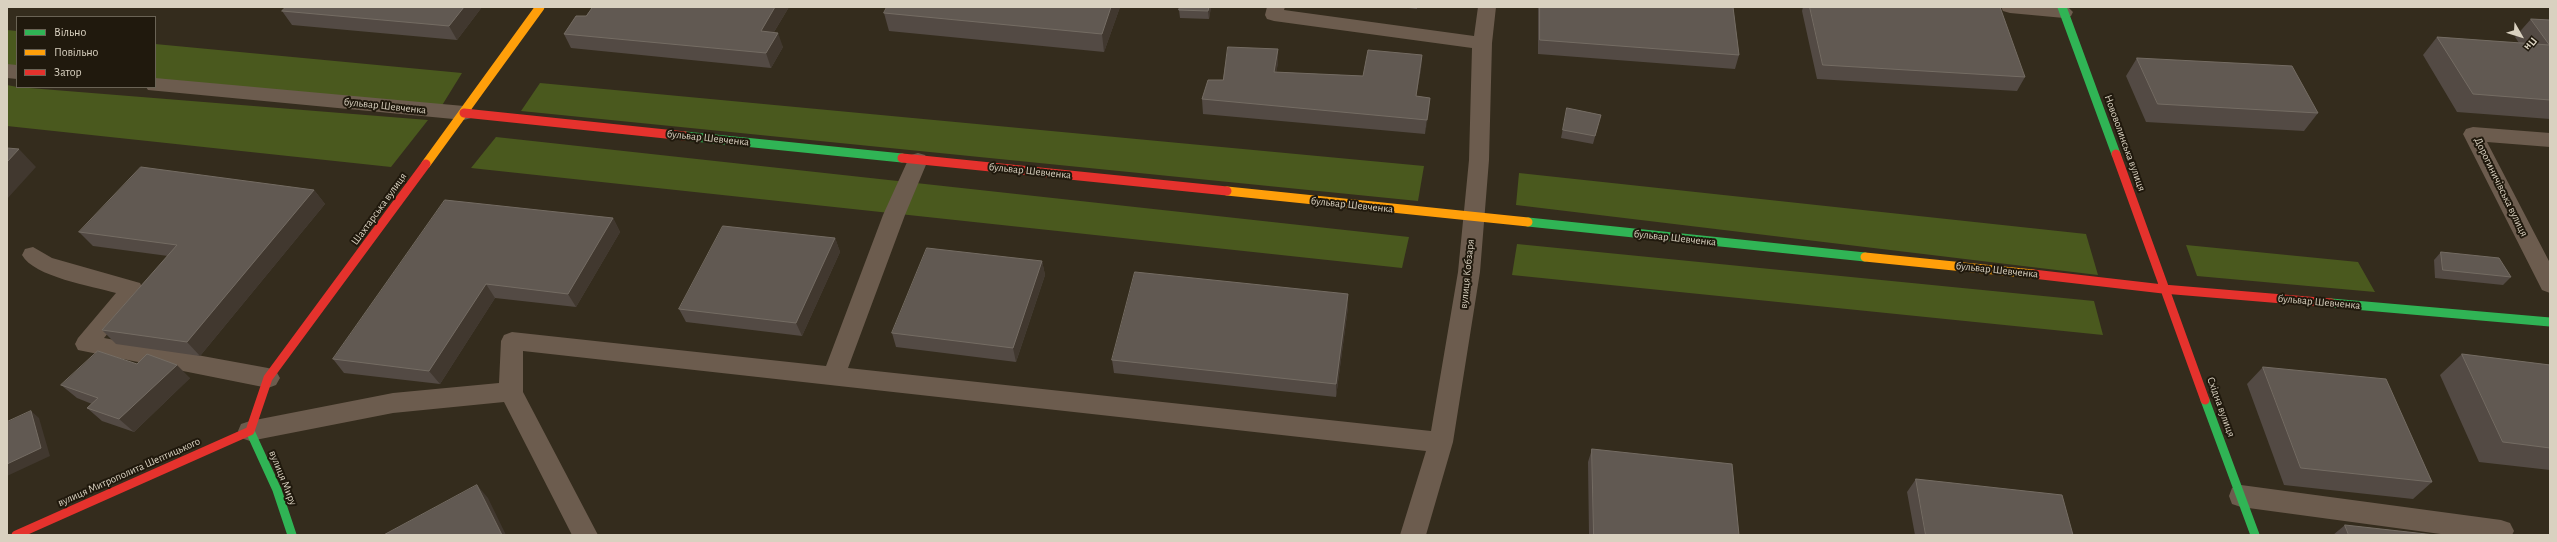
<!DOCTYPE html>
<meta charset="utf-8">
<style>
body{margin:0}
#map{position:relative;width:2557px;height:542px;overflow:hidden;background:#342c1d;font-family:"Alegreya Sans",sans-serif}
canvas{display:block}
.frame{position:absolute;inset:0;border:8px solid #d9d1c0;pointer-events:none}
.legend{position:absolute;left:16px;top:16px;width:140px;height:72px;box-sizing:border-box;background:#20190d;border:1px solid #6a6355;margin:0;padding:5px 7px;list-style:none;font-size:12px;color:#d9d1c0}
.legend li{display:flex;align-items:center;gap:8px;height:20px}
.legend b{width:20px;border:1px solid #6a6355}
.north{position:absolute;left:2501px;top:16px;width:40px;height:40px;-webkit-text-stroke:3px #20190d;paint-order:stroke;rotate:129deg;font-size:11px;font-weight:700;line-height:16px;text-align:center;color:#d9d1c0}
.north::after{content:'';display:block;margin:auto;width:14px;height:18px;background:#d9d1c0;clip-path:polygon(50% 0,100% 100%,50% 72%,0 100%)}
</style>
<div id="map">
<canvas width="2557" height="542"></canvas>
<div class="frame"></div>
<ul class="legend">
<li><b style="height:5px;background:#30b455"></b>Вільно</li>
<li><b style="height:5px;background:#ff9f0a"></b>Повільно</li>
<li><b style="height:5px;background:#e5322d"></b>Затор</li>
</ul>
<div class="north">Пн</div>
</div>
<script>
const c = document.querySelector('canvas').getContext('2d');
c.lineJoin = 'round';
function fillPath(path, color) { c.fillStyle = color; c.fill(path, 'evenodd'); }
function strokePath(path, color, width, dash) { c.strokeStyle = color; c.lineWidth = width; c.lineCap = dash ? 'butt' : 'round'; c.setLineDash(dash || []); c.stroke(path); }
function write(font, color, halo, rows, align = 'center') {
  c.font = font + ' "Alegreya Sans",sans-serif'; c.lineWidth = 4; c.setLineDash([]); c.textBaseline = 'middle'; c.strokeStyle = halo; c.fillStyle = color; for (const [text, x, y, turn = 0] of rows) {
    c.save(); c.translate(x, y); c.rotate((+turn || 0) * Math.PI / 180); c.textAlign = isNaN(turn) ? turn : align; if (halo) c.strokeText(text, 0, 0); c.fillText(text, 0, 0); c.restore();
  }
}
const green = new Path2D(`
 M7,30L17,31V67L7,66Z
 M155,44L462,73L441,107L155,80Z
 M540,83L1424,166L1418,201L521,111Z
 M7,85L17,87L428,120L391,167L7,126Z
 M496,137L1409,237L1402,268L471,168Z
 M1519,173L2086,234L2098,275L1516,205Z
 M1517,244L2094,301L2103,335L1512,275Z
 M2186,245L2358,262L2375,292L2197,276Z`);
const lane = new Path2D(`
 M2241,485L2501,520L2510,523L2514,531L2512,535H2448L2241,507L2232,504L2229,496L2232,488Z`);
const street = new Path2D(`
 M1267,7H1285L1284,10L1474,36L1478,7H1496L1492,43L1489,160L1480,272L1453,442L1426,535H1400L1426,451L523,351V392L598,535H572L504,402L393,413L250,441L241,438L238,431L241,424L250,421L393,393L499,383L501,341L504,335L512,332L826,366L883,215L908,160L911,155L918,153L925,155L928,160L905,215L848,368L1431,431L1458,272L1469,160L1472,48L1274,21L1267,19L1265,15Z
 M2001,7H2068L2073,12L2071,16L2064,18L2010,13L2003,11Z
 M7,64L17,65V79L7,78Z
 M155,78L464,106L471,108L474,113L471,118L464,120L148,90L146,87H155Z
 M2473,127L2550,133V147L2487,142L2550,263V293L2542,290L2463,134L2466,129Z
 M33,247L52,258L140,283L143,289L140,295L104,338L268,368L276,371L280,378L276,385L268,388L78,350L75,344L78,338L116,293C92,286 34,277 22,255L25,249Z`);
const fast = new Path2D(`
 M2062,7L2116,154
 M685,136L902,158
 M1528,222L1865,257
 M2331,303L2550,322
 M2205,400L2255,535
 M250,431L277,490L292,535`);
const slow = new Path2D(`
 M426,164L540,7
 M1227,191L1528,222
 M1865,257L2033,274`);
const jam = new Path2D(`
 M464,113L685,136
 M2116,154L2205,400
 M902,158L1227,191
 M2033,274L2163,289L2331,303
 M250,431L268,378L426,164
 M16,535L250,431`);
const wall = new Path2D(`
 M286,7H482L457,40L292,25L282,11Z
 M593,7H789L774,32L783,47L771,68L571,48L564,34L586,16Z
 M887,7H1120L1104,52L889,31L884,13Z
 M1211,7L1209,19L1180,18L1179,10Z
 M1400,7H1417V9Z
 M1538,7H1733L1739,55L1735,69L1538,54Z
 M1803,7H1995L2025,77L2017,91L1817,79L1802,11Z
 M2531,19L2550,20V119L2457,112L2423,55L2437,37L2519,43L2515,37Z
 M1278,49V63L1276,72L1363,76L1422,55L1421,69L1416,96L1430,98L1425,134L1203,114L1202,99Z
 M2137,58L2318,113L2304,131L2146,122L2126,76Z
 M1567,108L1601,115L1593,144L1561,138Z
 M314,190L325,204L200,356L116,344L102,330L168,256L93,246L79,232Z
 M613,218L620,232L576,307L495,298L440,384L344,373L333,359Z
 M835,238L840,252L802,336L686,322L679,309Z
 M2441,252L2511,277L2503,285L2435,278L2434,260Z
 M1042,261L1045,275L1016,362L896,347L892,333Z
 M1348,307L1336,397L1114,373L1112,360Z
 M2462,354L2550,365V470L2479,462L2440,375Z
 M137,364L190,378L134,432L102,421L87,408L92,404L77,398L61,385Z
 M2263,367L2432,482L2413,499L2284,485L2247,384Z
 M1592,449L1739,535H1589L1588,462Z
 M1916,479L2073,535H1915L1907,492Z
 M2345,525L2435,535H2333Z`);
const shadedWall = new Path2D(`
 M464,7H482L457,40L449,26Z
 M775,7H789L766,45L761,31Z
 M1111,7H1120L1104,52L1102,34Z
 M1209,7H1211L1209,19L1208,11Z
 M778,33L783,47L771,68L766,53Z
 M1278,49V63L1274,86V72Z
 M1422,55L1421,69L1414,110L1416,96Z
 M1430,98L1429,113L1425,134L1427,120Z
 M19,149L36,167L7,199V162Z
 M314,190L325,204L200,356L187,342Z
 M613,218L620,232L576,307L568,294Z
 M835,238L840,252L802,336L796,323Z
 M1042,261L1045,275L1016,362L1013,348Z
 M486,284L495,298L440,384L429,371Z
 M1348,294V307L1336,397V384Z
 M177,365L190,378L134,432L119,419Z
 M31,411L39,418L50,456L7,476V464Z
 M477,485L488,498L506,535H502Z`);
const building = new Path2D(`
 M286,7H464L449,26L282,11Z
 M593,7H775L761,31L778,33L766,53L564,34L576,16H586Z
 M887,7H1111L1102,34L884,13Z
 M1180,7H1209L1208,11L1179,10Z
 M1540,7H1733L1739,55L1540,40Z
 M1810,7H2000L2025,77L1823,65Z
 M2531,19L2550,20V100L2473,94L2437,37L2549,45Z
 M1228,47L1278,49L1274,72L1363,76L1368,50L1422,55L1416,96L1430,98L1427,120L1202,99L1208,80H1223Z
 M2137,58L2292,66L2318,113L2158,104Z
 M1567,108L1601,115L1595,136L1563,130Z
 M7,148L19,149L7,162Z
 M141,167L314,190L187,342L102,330L177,245L79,232Z
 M445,200L613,218L568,294L486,284L429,371L333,359Z
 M723,226L835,238L796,323L679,309Z
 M927,248L1042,261L1013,348L892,333Z
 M2441,252L2499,258L2511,277L2443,270Z
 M1135,272L1348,294L1336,384L1112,360Z
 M98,351L137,364L147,354L177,365L119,419L87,408L98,398L61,385Z
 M2462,354L2550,365V448L2503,442Z
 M2263,367L2386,379L2432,482L2301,468Z
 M31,411L41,448L7,464V422Z
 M1592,449L1732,464L1739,535H1594Z
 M1916,479L2062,495L2073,535H1926Z
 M477,485L502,535H384Z
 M2345,525L2435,535H2349Z`);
const streetNames = [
 ["бульвар Шевченка",385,106,6],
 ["бульвар Шевченка",708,138,6],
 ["Нововолинська вулиця",2125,143,70],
 ["бульвар Шевченка",1030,171,6],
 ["Дорогиничівська вулиця",2501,187,64],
 ["бульвар Шевченка",1352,205,6],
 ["Шахтарська вулиця",379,209,-54],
 ["бульвар Шевченка",1675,238,6],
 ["бульвар Шевченка",1997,270,6],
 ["вулиця Кобзаря",1467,274,-84],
 ["бульвар Шевченка",2319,302,5],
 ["Східна вулиця",2221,407,70],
 ["вулиця Митрополита Шептицького",129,472,-24],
 ["вулиця Миру",283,478,68]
];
fillPath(green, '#4a591e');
fillPath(lane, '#6c5c4e');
fillPath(street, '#6c5c4e');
strokePath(fast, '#30b455', 9);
strokePath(slow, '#ff9f0a', 9);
strokePath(jam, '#e5322d', 9);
fillPath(wall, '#534a44');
fillPath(shadedWall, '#41382f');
fillPath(building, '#615952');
strokePath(building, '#746c63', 1);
write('11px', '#d9d1c0', '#20190d', streetNames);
</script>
